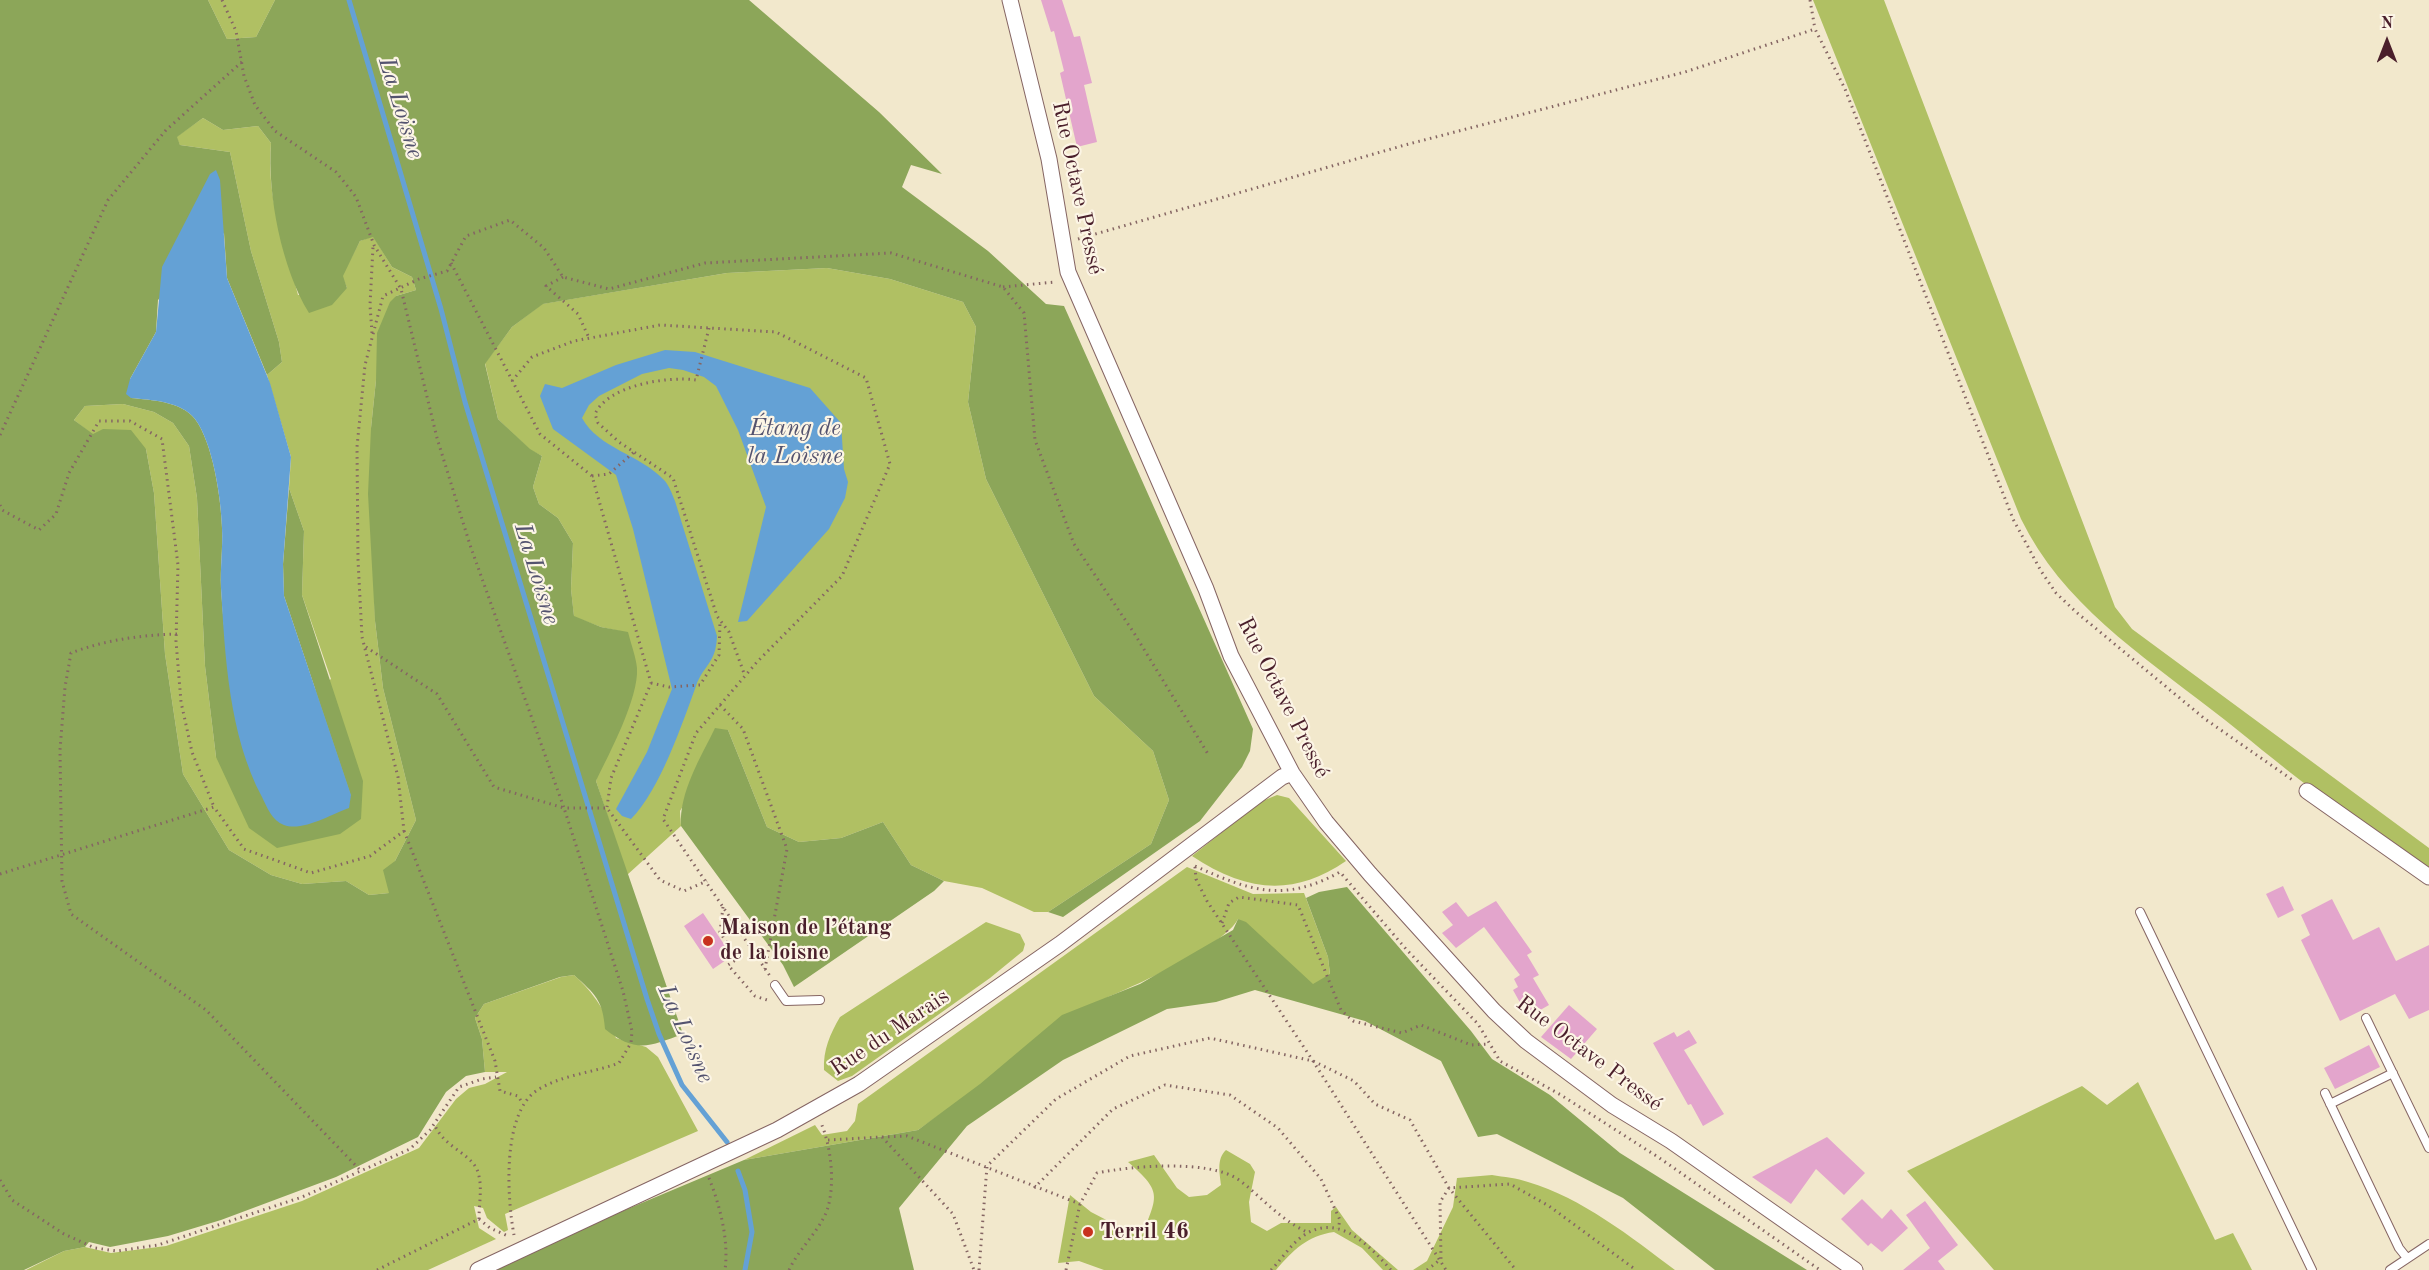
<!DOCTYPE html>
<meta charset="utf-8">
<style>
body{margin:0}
#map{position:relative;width:2429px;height:1270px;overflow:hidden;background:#f2e8cc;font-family:"Old Standard TT",serif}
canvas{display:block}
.north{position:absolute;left:2357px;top:12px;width:60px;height:60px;-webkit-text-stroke:4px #fcf5e5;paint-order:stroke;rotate:0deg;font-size:16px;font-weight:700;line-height:24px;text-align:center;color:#4a1f2b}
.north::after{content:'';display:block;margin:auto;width:21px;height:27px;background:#4a1f2b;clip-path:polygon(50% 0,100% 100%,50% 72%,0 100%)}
</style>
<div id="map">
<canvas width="2429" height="1270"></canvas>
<div class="north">N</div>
</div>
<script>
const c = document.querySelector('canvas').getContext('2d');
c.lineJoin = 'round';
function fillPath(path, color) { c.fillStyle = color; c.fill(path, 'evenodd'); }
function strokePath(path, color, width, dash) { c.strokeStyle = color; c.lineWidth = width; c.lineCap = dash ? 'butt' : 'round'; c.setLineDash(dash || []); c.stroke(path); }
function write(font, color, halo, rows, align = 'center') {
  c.font = font + ' "Old Standard TT",serif'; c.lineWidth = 4.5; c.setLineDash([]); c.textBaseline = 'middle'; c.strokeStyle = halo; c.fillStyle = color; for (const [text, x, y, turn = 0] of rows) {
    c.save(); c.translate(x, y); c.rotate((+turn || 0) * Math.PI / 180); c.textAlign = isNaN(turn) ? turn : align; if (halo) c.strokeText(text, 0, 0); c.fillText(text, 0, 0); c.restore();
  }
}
const green = new Path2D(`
 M208,0H275L256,37L227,39Z
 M1813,0H1884L2115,607L2132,629L2429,848V868C2390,842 2350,817 2312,789C2278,764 2246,736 2212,710C2140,654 2062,603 2021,519Z
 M203,118L223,130L258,126L271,143C266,202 285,240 298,295L347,288L342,276L360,241L373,236L392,267L412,277L416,290L396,296L376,380L371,428L375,621L383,688L416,820L395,861L389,893L369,895L346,881L302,884L271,875L229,850L183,774L165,654L154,493L146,449L93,435L74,420L85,406L123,404L154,412L173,423L189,446L197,498L205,666L216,757L331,679L302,595L304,531L289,488L291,457L267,375L282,362L279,342L251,251L230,152L180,145L176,137Z
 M827,268L890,279L963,302L976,327L968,402L986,479L1094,696L1153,751L1169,800L1151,844L1048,912H1034L982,888L944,881L911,865L883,822L841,838L799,842L767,827L728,730L680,811L681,826L627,875L596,781L628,633L601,627L574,617L571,589L573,543L558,518L539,504L533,487L542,456L530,450L498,419L485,363L512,327L542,304L727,273Z
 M1277,795L1289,798L1346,861C1292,898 1245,891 1192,856L1260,802Z
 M1187,867L1253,894L1304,893L1328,957L1330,975L1313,985L1238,919C1225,945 1137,985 1108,997L918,1130L744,1160L815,1125L822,1135L847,1131L855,1121L858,1104Z
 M986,922L1020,934L1025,944L1023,951L990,978L852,1076L838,1081L824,1070C823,1050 830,1034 840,1017Z
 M574,975C595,994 605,1011 616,1038L646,1047L658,1057L698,1131L505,1214L508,1230L504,1232L487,1218L483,1208L474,1206L479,1228L496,1239L428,1270H26L64,1251L85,1247L111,1253L166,1246L302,1201L419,1148L456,1099L469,1088L485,1084L507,1072H485L482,1039L475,1018L484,1004L561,977Z
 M2138,1082L2215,1240L2233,1233L2252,1270H1994L1907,1171L2082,1086L2107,1105Z
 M1226,1150L1250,1164L1255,1172L1249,1202L1251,1222L1267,1231L1281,1223H1331V1211L1336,1207L1352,1230L1398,1270H1383L1362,1248L1334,1232C1307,1236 1293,1250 1276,1270H1104L1079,1261L1058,1263L1070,1195L1091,1212L1141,1238C1157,1196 1164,1193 1128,1162L1154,1155L1177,1188L1189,1197L1207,1195L1221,1185C1220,1174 1216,1159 1226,1150Z
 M1492,1175C1504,1177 1517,1178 1528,1182C1582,1198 1631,1237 1675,1270H1413L1427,1261L1453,1207L1457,1178Z`);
const forest = new Path2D(`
 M0,0H208L227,39L256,37L275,0H749L879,112L942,174L911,165L902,187L988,251L1046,304L1064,306L1253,729L1250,751L1242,767L1200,821L1063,917L1048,912L1151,844L1169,800L1153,751L1094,696L986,479L968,402L976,327L963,302L890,279L827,268L727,273L543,304L512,327L485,364L498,419L530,449L542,456L533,487L539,504L558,518L573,543L571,589L574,616L601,627L628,632C631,644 636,657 637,668C639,698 609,754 596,781L683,1034C650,1046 636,1054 605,1029C603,1000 595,994 574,975L560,977L484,1004L475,1018L482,1039L485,1072L466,1076L446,1092L418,1137L336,1177L221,1220L168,1236L110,1247L89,1242L85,1247L64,1251L24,1270H0ZM203,118L223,130L258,126L271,143C267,195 282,269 309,313L332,305L347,288L343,276L360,241L373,237L392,267L412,277L416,290L396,296L390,302L377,333L376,380L371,428L368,494L375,621L383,688L416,820L395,861L383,870L389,893L369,895L346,881L302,884L271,875L229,850L183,774L165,654L154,493L146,449L131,430L103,429L93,434L74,420L85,406L123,404L154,412L173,423L189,446L197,498L205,666L216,757L249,828L277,848L340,834L361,819L363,781L302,595L304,531L289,488L283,564L284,596L351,796L240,737C231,688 224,638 221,588C220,568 223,548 222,528C221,498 213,443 195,419C181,401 151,400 131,398L130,379L156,332L158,300L224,233L227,278L267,375L282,362L279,342L251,251L230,152L180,145L177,137Z
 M715,728L728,730L767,827L799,842L841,838L883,822L911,865L944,881L934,891L794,987L783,965L681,826C679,792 701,757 715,728Z
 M1347,887L1471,1031L1492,1059L1550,1095L1620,1153L1807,1270H1715L1623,1198L1497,1134L1478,1137L1441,1061L1365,1021L1255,990L1216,1002L1167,1009L1063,1060L967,1126L899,1208L914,1270H494L556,1239L744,1160L918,1130L980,1084L1062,1015L1140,984L1233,930L1238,919L1246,922L1313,984L1330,974L1328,957L1306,898L1319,892Z`);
const water = new Path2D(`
 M216,170L220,180L227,278L270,383L291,457L283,564L284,596L351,795L349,808C332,814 302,832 284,825C272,821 267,807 262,797C229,735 225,657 221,588C220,568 223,548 222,528C221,498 213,443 195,419C181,401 151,400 131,398L126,394L130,379L156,332L162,267L210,174Z
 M665,350L695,352L810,388L841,423L844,469L848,482L845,498L829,529L747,621L738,622L766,507L738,430L716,386L704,377L683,370L669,368L642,374L599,396L589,405L582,418C598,448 641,455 664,480C669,485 672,494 675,501L717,636C716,664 704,664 696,686C682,724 660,790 631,819L622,816L616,809L647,752L672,689L633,529L616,475L553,429L540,396L545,384L562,388L616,365Z`);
const stream = new Path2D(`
 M349,0L441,309L465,402L647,999L659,1034L682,1085L727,1142
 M738,1171L745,1190L752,1232L745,1270`);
const building = new Path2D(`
 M1041,0H1062L1074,37L1080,36L1092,83L1084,85L1097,142L1077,147L1060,73L1064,71L1054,31L1051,32Z
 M2283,886L2294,910L2278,918L2266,894Z
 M2332,899L2353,940L2379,927L2396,961L2429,945V1010L2409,1019L2395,994L2340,1021L2301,940L2310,935L2301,915Z
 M1496,901L1532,952L1527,955L1539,975L1533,978L1549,1005L1528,1017L1513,990L1518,987L1514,979L1520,975L1484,927L1456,948L1442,933L1453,925L1442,912L1456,902L1468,917Z
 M703,913L732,956L713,969L684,926Z
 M1569,1005L1597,1029L1571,1059L1541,1037Z
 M1689,1030L1697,1043L1684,1050L1724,1114L1703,1126L1691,1104L1688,1105L1653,1043L1674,1032L1677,1037Z
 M2369,1045L2380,1067L2335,1089L2324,1068Z
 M1827,1137L1865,1173L1844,1195L1816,1169L1791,1204L1752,1177Z
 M1862,1199L1882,1219L1891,1209L1908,1228L1882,1252L1871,1243L1868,1246L1841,1219Z
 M1925,1201L1958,1245L1938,1261L1945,1270H1903L1930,1248L1906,1215Z`);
const path = new Path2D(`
 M222,0L236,31L244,76L255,105L275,131L336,172L345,183L356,197L374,245L401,289L437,438L470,545L564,808H607L660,880L684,891L707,881
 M1810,0L1815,29
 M1078,239L1405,145L1685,72L1815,29L1845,89L2013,519L2041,571L2056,593L2076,612L2205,719L2294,781
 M451,263L540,434L592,476L651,683L611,778L607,807
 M563,277L546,286L578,314L589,338
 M1003,287L1055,282
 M709,328L696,380C668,376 608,385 595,414L598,423L619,442L673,478L717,616L729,632L745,676
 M372,333L370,305L373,247
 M512,381L532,357L574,341L660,325L776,332L866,378L890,464L842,576L757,662L696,733L663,819L770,976
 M0,435L108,200L166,130L243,61
 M592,476L609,474L634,452
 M0,505L2,510L39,530L56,514L69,473L99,421H130L162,439L178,565L176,641L181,702L192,752L214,807
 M177,634C141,635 105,640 71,653L65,687L60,750L62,881L71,914L206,1010L360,1170
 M366,647L437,694L494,787L564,808L623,991L632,1031L631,1043L619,1063C592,1073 560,1075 536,1091C502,1115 507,1198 514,1235
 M651,683L669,687L700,685L719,655L720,622
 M720,705L743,729L787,849L765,969
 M404,831L495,1061L500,1091L518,1096L523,1104
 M1195,866C1250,891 1284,903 1340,872L1406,949L1478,1024L1500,1061L1561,1095L1658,1157L1820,1270
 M1195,867L1196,879L1207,901L1313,1061L1446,1270
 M0,874L214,807L244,849L311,873L370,856L404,831L398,777L362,637L358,560L357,447L365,365L383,296L419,279L447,271L466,236L510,220L544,248L563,277L609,289L705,263L891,253L1003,287L1024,313L1035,440L1074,544L1134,633L1208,754
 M723,907L720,932L737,959L728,965L755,996L770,1001
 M1222,923L1229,903L1239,897L1298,905L1341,1010L1353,1021L1402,1033L1421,1025L1471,1045L1489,1044
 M882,1137L907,1136L1080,1204
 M828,1140L882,1137L953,1214L974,1270
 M709,1178C720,1206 729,1240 725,1270
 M0,1180L12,1200L64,1234L95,1248L117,1251L158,1245L302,1197L410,1149L430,1130L459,1087L482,1079L496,1077
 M1034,1188L1113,1109L1165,1085L1230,1095L1278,1128L1321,1179L1340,1220L1338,1229
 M479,1219L490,1228L508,1236
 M377,1270L479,1219C479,1205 482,1189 479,1176C475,1153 443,1149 434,1123
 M789,1270C798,1251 813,1237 823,1219C837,1195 832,1148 821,1123
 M979,1270L987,1166L1056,1099L1130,1056L1210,1038L1313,1061L1354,1081L1375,1104L1410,1120L1449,1188L1516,1270
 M1066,1270L1080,1204L1097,1173C1131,1166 1210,1159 1239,1180C1263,1198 1280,1220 1309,1233
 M1271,1270C1281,1260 1289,1247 1300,1238C1336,1210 1368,1244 1391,1270
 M1427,1270L1441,1259L1440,1202L1449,1188L1510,1184L1549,1206L1636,1270`);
const service = new Path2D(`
 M2140,912L2312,1270
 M775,985L786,1001L820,1000
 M2366,1018L2429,1148
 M2325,1093L2399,1248L2407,1258
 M2330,1104L2393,1073
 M2390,1270L2429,1244`);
const minor = new Path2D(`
 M1010,0L1049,159L1068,272L1206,589L1231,656L1292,773L1326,822L1370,874L1494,1011L1526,1041L1612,1105L1671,1141L1855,1270
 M2307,791L2429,877
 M478,1270L777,1130L859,1084L1060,944L1282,777L1292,773`);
const markers = [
 [708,941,6,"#c8321e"],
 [1088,1232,6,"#c8321e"]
];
const streetNames = [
 ["Rue Octave Pressé",1077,188,78],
 ["Rue Octave Pressé",1283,698,63],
 ["Rue du Marais",890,1033,-34],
 ["Rue Octave Pressé",1589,1054,37]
];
const poiNames = [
 ["Maison de l’étang",720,928],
 ["de la loisne",720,953],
 ["Terril 46",1100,1232]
];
const waterNames = [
 ["La Loisne",400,108,73],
 ["Étang de",795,429],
 ["la Loisne",795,457],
 ["La Loisne",536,574,73],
 ["La Loisne",685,1034,66]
];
fillPath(green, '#b0c063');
fillPath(forest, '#8ca659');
fillPath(water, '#64a1d5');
strokePath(stream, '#64a1d5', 5);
fillPath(building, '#e3a5cc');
strokePath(service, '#856563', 10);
strokePath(minor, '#856563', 17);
strokePath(path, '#856563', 3, [1.5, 4.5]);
strokePath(service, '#fff', 8);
strokePath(minor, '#fff', 15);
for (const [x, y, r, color] of markers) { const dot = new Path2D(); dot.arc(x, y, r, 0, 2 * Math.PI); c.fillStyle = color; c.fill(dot); strokePath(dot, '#fcf5e5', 2); }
write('22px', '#4a1f2b', '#fcf5e5', streetNames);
write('bold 22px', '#4a1f2b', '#fcf5e5', poiNames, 'left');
write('italic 24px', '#54536f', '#fcf5e5', waterNames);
</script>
